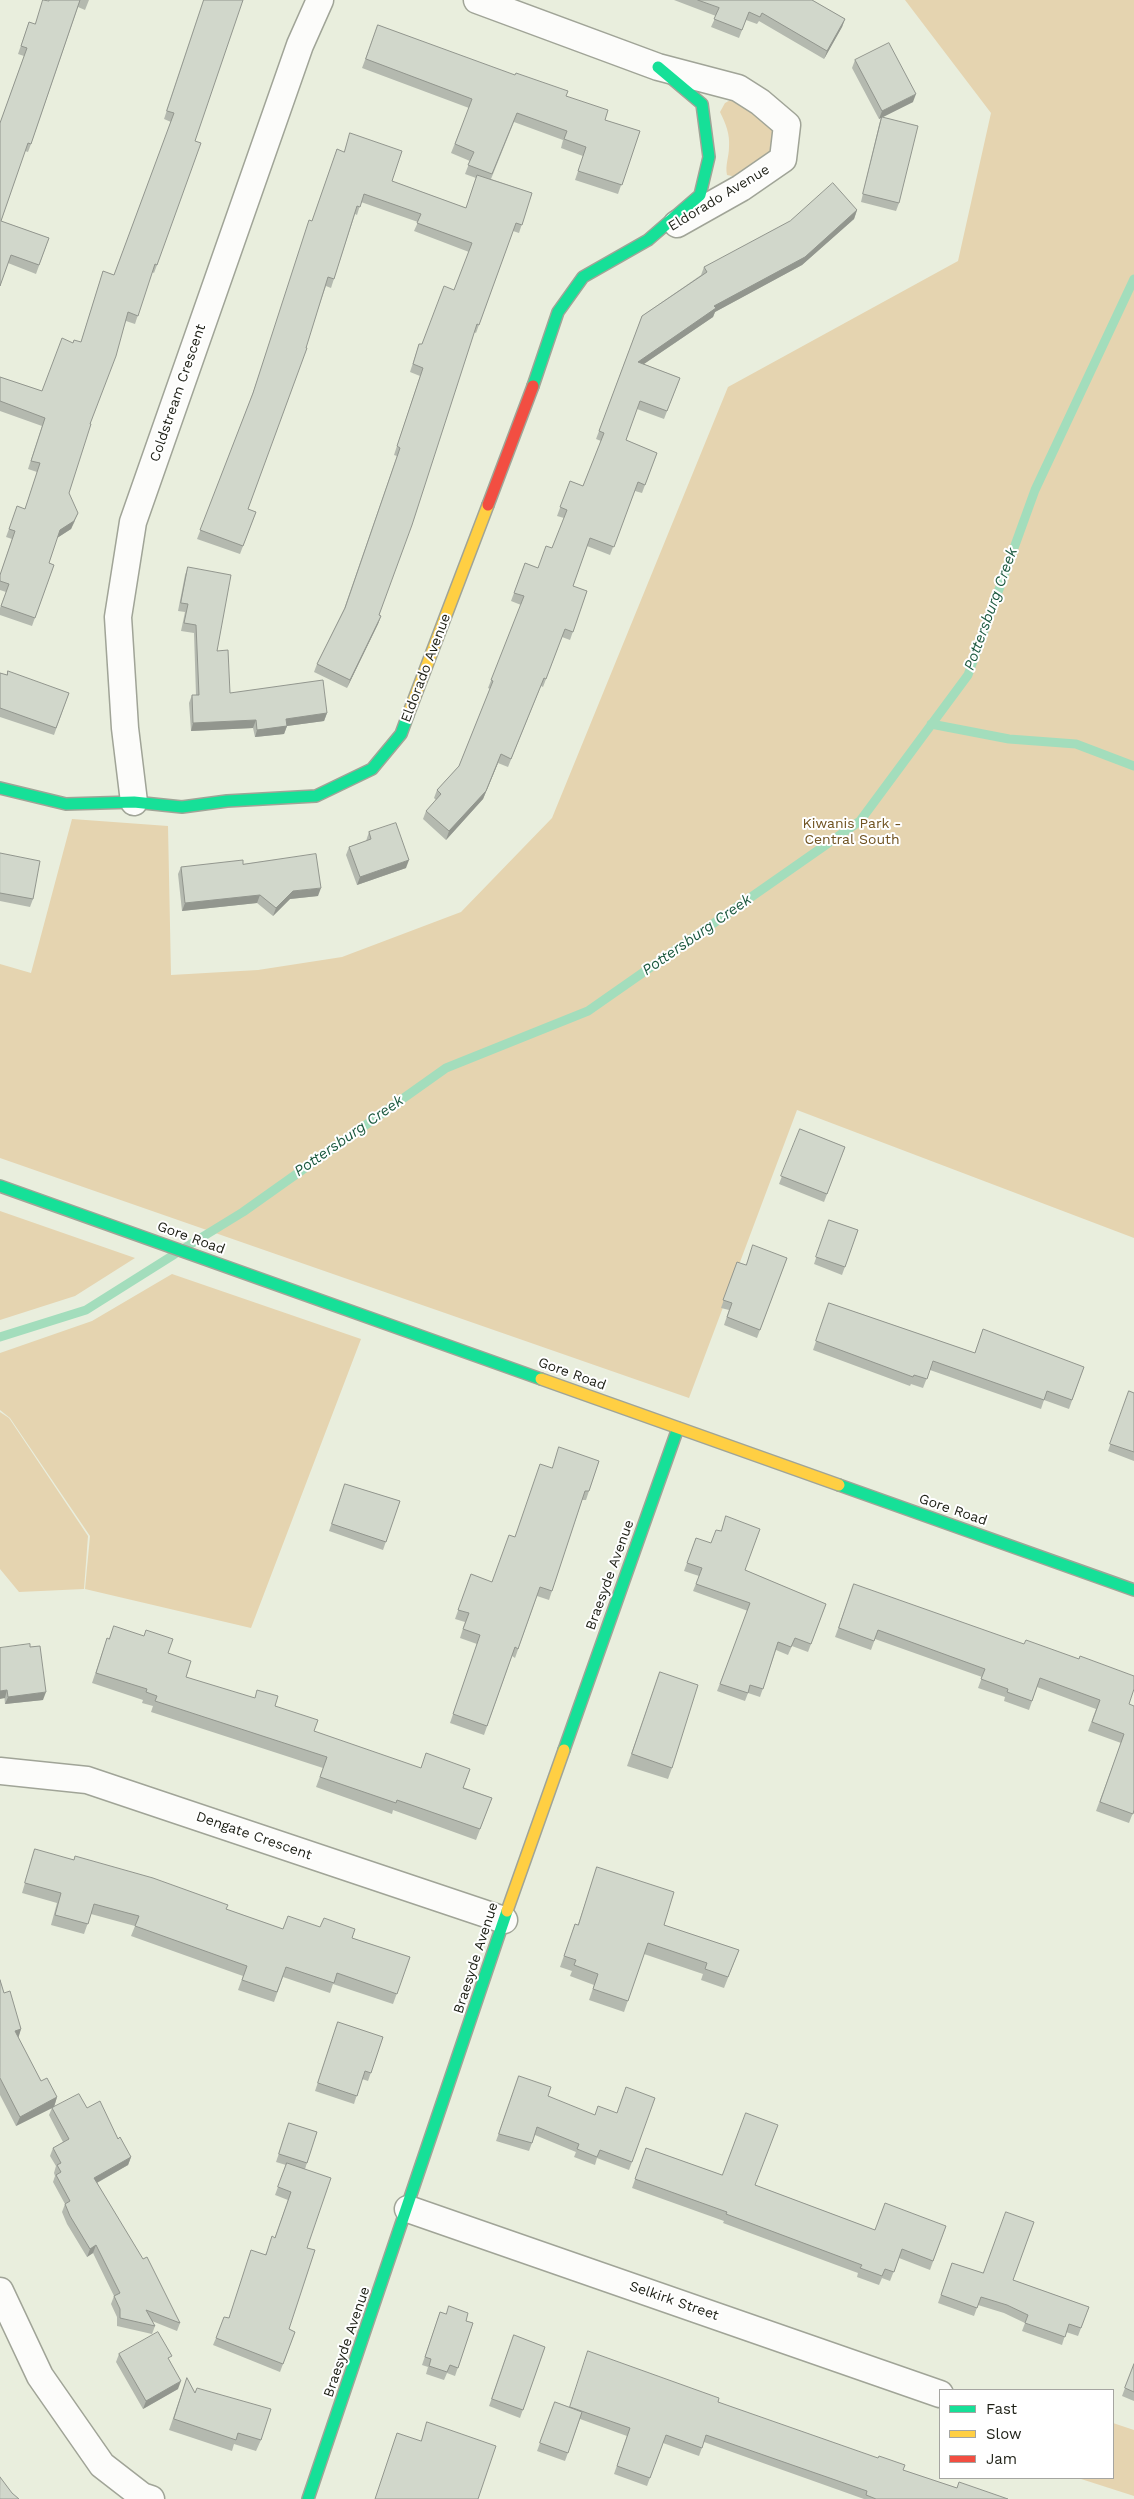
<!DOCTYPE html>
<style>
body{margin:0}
#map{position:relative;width:1134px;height:2499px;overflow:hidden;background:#e9eedd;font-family:"Work Sans",sans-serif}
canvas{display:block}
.legend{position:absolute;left:939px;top:2389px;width:175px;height:90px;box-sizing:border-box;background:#fff;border:1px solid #a5a5a1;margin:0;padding:6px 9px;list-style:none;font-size:15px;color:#1d1f15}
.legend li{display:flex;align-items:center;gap:10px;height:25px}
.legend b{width:25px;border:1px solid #a5a5a1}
</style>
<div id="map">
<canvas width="1134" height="2499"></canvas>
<ul class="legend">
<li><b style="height:6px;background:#16e098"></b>Fast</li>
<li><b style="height:6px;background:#ffcf43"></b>Slow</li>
<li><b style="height:6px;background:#f24e42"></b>Jam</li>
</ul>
</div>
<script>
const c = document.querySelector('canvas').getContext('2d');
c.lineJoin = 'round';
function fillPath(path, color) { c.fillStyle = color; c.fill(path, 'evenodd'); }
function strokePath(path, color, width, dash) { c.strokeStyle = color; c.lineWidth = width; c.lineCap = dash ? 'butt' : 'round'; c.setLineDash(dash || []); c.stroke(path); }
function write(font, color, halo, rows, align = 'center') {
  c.font = font + ' "Work Sans",sans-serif'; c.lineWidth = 4; c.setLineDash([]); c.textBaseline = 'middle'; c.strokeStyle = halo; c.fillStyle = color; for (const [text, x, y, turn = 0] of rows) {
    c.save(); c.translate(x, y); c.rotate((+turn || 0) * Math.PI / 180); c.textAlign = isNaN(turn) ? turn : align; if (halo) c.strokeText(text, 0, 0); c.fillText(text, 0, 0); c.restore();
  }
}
const green = new Path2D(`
 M905,0H1134V1238L797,1110L689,1398L0,1158V964L31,973L72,819L168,826L171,975L258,970L342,957L461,912L552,818L728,387L958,261L991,113Z
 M734,98L768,115L776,135L771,152L737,177L727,175C725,165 729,157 729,147C730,134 726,124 720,112L725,103Z
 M0,1211L135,1258L75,1296L0,1320Z
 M172,1274L361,1339L251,1628L85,1589L90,1536L10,1418L0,1410V1353L92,1321Z
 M0,1412L9,1418L88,1536L84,1589L19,1592L0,1569Z
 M1113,2423L1134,2430V2496L1078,2478H1113Z`);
const stream = new Path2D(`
 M931,724L1009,739L1076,744L1134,766
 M186,1247L243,1212L446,1068L588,1011L860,821L968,675L1035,490L1134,279
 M0,1337L86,1310L175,1254`);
const street = new Path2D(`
 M477,0L658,67L738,88L760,102L787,125L783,159L741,188L677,224
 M134,802L125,728L118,617L133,522L300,45L320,0
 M0,1771L87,1780L504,1920
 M408,2209L940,2394
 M0,2291L40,2376L102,2465L142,2496L151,2499`);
const fast = new Path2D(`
 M533,386L558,312L583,277L648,240L700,195L709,157L702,104L658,67
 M0,788L66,804L134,802L182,807L227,801L316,796L372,769L401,734L408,715
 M0,1186L541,1379
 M839,1485L1134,1590
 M564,1750L678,1428
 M308,2499L507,1911`);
const slow = new Path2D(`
 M408,715L488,505
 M541,1379L839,1485
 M507,1911L564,1750`);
const jam = new Path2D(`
 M488,505L533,386`);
const wall = new Path2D(`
 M49,0H89L85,10L78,7L31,144L28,152L25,151L1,221L49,238L36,274L8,263L0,286V123L24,56L18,54L29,22L35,24Z
 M204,0L195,141L157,265L154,273L152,272L135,324L126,321L90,424L69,493L75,521L71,529L57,538L49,563L54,565L32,626L0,615V608L6,592L0,590V575L12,539L6,537L14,515L25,509L37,472L28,469L42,426L0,411V377L42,391L73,343L81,342L103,271L114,275L171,122L164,119Z
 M674,0H812L845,19L842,27L824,59L759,21L757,24L746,20L739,38L711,27L716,16Z
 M378,25L566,96L605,120L640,131L618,194L575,180L583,156L561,148L563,140L514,122L491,179L532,193L519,233L513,231L476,333L474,332L379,615L381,616L378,624L347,688L314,672L317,664L344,609L397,456L394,455L420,376L410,372L419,344H422L454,290L469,252L414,231L418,222L361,202L357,215L355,214L331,288L326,286L248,509L256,512L240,554L197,539L251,398L337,149L392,181L466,208L476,178L465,174L470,161L451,153L469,108L362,68Z
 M855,60L913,102L883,117L899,203L896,211L861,202L879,125L881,118L879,119L852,68Z
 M857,210L854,219L802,265L715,312L713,317L644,364L680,378L664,419L637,409L626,440L657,453L642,493L635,491L610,555L587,546L573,586L587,591L570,640L562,637L543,687L541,686L508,767L498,763L483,799L446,840L423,819L426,811L436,800L434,798L437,790L459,766L490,689L488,688L521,605L511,601L525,563L538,568L552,548L564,518L557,516L570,481L583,486L601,441L596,439L642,316L701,275L704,267Z
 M188,567L217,651L230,693L327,713L324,721L287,726L284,734L255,737L253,728L191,731L189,703L192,695H196L194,633L181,631L185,612L178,611L185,575Z
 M0,673L69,693L54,735L0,717Z
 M369,832L406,868L357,885L346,855L349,847L366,841Z
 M0,853L33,899L30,907L0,901Z
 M243,864L318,896L290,899L273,916L257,903L182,911L178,874L181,867Z
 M800,1129L845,1147L824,1202L779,1184Z
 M829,1220L858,1230L842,1275L814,1264Z
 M787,1258L757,1338L724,1325L729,1310L721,1308L737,1262L746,1265Z
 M829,1303L975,1353L1084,1367L1069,1409L1044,1400L1041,1409L930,1370L923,1388L911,1384L910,1386L813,1350Z
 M1129,1391L1134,1393V1461L1108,1451Z
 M599,1461L586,1500H582L549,1600L537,1596L515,1658L512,1656L484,1735L450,1723L477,1644L460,1638L465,1622L455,1619L471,1574L492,1582L552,1468Z
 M345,1484L400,1501L383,1550L329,1531Z
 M696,1538L745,1570L826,1604L808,1652L792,1646L788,1655L776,1650L760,1697L748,1693L745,1701L717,1691L748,1611L693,1591L699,1576L684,1571Z
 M854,1584L1129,1704L1134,1810L1129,1823L1096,1811L1121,1743L1088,1731L1096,1709L1037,1687L1029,1710L1004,1701L1005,1697L978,1688L982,1677L875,1639L871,1650L835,1637Z
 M107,1638L168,1653L186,1677L275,1706L314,1731L492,1798L476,1840L393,1810L392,1814L316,1787L323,1768L151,1712L153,1706L142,1703L143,1700L92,1683Z
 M0,1648L43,1700L5,1704Z
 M660,1672L672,1768L668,1779L627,1766Z
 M35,1849L226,1909L283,1929L352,1938L410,1957L393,2004L333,1984L330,1993L283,1977L274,2002L238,1990L243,1976L131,1936L135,1926L91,1914L84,1934L51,1925L57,1903L22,1893Z
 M597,1867L664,1925L739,1950L724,1988L701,1980L703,1974L644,1954L624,2012L589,2000L594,1985L570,1976L572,1971L560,1967L575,1924L578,1925Z
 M0,1980L4,1993L21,2029L18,2037L41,2081L57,2097L54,2107L87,2108L118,2139L131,2157L128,2165L97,2183L180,2323L177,2331L152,2321L155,2326L152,2334L117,2326V2317L111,2304L114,2296L93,2253L87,2257L67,2224L62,2212L65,2204L53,2182L55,2176L54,2173L56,2166L50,2156L53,2148L63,2142L49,2115L52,2108L16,2126L0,2095Z
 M338,2022L383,2037L368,2081L362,2079L354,2104L315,2091Z
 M519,2076L548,2096L632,2162L629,2170L597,2158L595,2165L574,2157L576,2152L535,2135L529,2151L496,2141Z
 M289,2123L317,2132L305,2169L307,2248L289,2329L295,2332L280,2372L213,2345L216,2338L229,2318L275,2237L288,2200L275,2195L286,2165L276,2162Z
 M646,2148L722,2175L755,2185L875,2230L946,2226L930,2270L899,2258L890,2281L882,2278L879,2285L857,2277L858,2273L723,2223L724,2221L632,2188Z
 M952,2263L983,2273L1013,2280L1089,2307L1078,2336L1066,2332L1062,2345L1022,2331L1025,2323L1004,2313L978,2305L974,2316L938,2303Z
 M440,2312L473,2323L455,2376L447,2373L444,2380L426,2374L428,2367L422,2365Z
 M514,2335L545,2347L520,2418L489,2406Z
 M119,2354L170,2361L178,2389L143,2409L116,2362Z
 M1134,2364V2401L1122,2396Z
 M187,2378L195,2393L261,2440L256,2451L234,2444L232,2451L169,2430Z
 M555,2402L569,2407L718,2402L903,2470L957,2488L1008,2499H864L704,2442L699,2456L663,2443L647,2486L614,2474L627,2436L580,2419L565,2461L537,2451Z`);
const shadedWall = new Path2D(`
 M845,19L842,27L824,59L827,51Z
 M916,94L913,102L879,119L882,111Z
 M857,210L854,219L802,265L715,312L713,317L635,370L638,362L714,306Z
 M78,513L71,529L57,538L60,530Z
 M381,616L378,624L347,688L350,680Z
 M327,713L324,721L287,726L284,734L255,737L257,730L286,719Z
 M256,720L253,728L191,731L193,723Z
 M498,763L483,799L446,840L449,831Z
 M409,860L406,868L357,885L360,877Z
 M321,888L318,896L290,899L273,916L276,908L293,891Z
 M260,895L257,903L182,911L185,903Z
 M7,1690L5,1698L0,1699V1691Z
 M46,1692L43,1700L5,1704L8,1697Z
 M21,2029L18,2039L15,2031Z
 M57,2097L54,2107L16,2126L20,2117Z
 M131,2157L128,2165L91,2186L94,2178Z
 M96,2245L93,2253L87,2257L90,2249Z
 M181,2381L178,2389L143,2409L146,2401Z`);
const building = new Path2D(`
 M43,0L49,1V0H80L31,144L28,143L1,221L49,238L39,265L11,255L0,286V123L27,48L21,46L29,22L35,24Z
 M204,0H243L195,141L201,143L157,265L155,264L138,316L128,312L116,356L90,424H91L69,493L78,513L74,521L60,530L49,563L54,565L35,618L1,606L9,584L0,581V575L15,531L9,529L17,506L25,509L40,463L31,461L45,418L0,401V377L42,391L62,338L73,343L74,340L81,342L103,271L114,275L174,113L167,111Z
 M698,0H812L845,19L827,51L762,13L760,17L749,12L742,30L714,19L719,8Z
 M378,25L515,75L516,73L568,91L566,96L608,110L605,120L640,131L622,185L578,171L586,147L564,139L567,131L517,113L492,174L468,165L474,152L455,144L472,99L366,59Z
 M889,43L916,94L882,111L855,60Z
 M882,117L918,126L899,203L863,194Z
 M350,133L402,151L392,181L466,208L477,175L532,193L522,225L516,223L479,325L477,324L412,525L379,615L381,616L350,680L317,664L345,608L400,448L397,446L423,368L413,364L419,344H422L444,286L454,290L472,243L417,223L421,214L364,194L360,207L357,206L334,279L328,277L306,348H307L248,509L256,512L243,546L200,530L253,393L309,220L312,221L337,149L344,152Z
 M833,183L857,210L805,257L714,306L716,308L638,362L680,378L667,411L640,401L626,440L657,453L645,485L638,482L614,547L590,538L573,586L587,591L573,632L565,629L546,679L544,678L511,759L501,754L486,791L449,831L426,811L441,794L437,790L459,766L493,681L491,680L524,596L514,593L525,563L538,568L546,546L552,548L567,510L560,507L570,481L583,486L604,433L599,431L642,316L707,272L704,267L790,221Z
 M188,567L231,575L217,651L228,650L230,693L323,680L327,713L286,719L287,726L257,730L256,720L193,723L192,695H199L196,625L184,623L188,604L181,603Z
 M8,671L69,693L56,728L0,708V673L7,675Z
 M396,823L409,860L360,877L349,847L371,839L369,832Z
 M0,853L40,861L33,899L0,893Z
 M316,854L321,888L293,891L276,908L260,895L185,903L181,867L243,860V864Z
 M800,1129L845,1147L827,1194L781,1176Z
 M829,1220L858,1230L845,1267L816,1257Z
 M753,1245L787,1258L760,1330L727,1317L732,1303L723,1300L737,1262L746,1265Z
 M829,1303L975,1353L983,1329L1084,1367L1072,1400L1047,1391L1044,1400L933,1361L927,1379L914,1375L913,1377L816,1341Z
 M1129,1391L1134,1393V1452L1110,1444Z
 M559,1447L599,1461L589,1491H585L552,1591L540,1587L518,1649L515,1647L487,1726L453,1714L480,1635L463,1629L469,1613L458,1610L471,1574L492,1582L509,1535L515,1537L540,1464L552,1468Z
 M345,1484L400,1501L386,1542L332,1524Z
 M726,1516L760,1529L745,1570L826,1604L811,1644L795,1638L791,1647L778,1642L763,1689L750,1685L748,1693L720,1684L750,1603L696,1584L702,1568L687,1563L696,1538L711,1543L716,1530L721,1531Z
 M854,1584L1024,1644L1026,1640L1079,1659L1080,1656L1134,1676V1689L1129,1704L1134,1706V1810L1133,1814L1100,1802L1124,1734L1092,1722L1100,1700L1040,1678L1032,1701L1007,1692L1008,1689L981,1679L985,1669L878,1630L874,1641L839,1628Z
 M114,1626L144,1636L146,1630L173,1639L168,1653L191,1661L186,1677L255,1698L257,1690L278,1696L275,1706L318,1720L314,1731L421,1768L426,1753L470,1769L463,1788L492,1798L480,1829L397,1800L396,1803L320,1777L327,1757L155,1701L157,1696L146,1692L147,1689L96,1673L107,1638L109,1639Z
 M30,1644V1647L40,1646L46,1692L8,1697L7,1690L0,1691V1648Z
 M660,1672L698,1685L672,1768L632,1754Z
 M35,1849L74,1860L75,1856L153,1878L228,1905L226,1909L283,1929L288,1916L320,1927L324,1918L355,1929L352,1938L410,1957L397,1994L337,1973L334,1983L286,1967L277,1992L242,1980L247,1966L135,1926L139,1916L94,1904L88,1924L55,1915L61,1893L25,1883Z
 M597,1867L674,1892L664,1925L739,1950L728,1977L705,1969L707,1963L648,1943L628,2001L593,1989L598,1974L574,1965L576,1960L564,1956L575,1924L578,1925Z
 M0,1980L4,1993L10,1991L21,2029L15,2031L41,2081L47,2078L57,2097L20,2117L0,2078Z
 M338,2022L383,2037L371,2073L365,2071L357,2096L318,2083Z
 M519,2076L551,2087L548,2096L595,2115L598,2106L617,2113L626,2087L655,2098L632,2162L600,2150L597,2157L577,2149L579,2144L537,2127L532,2143L499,2134Z
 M79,2094L87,2108L100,2101L118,2139L120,2137L131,2157L94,2178L143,2259L147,2257L180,2323L146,2310L155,2326L120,2318V2309L114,2296L120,2293L96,2245L90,2249L70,2216L65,2204L70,2201L56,2175L61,2172L57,2165L61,2163L53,2148L69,2139L52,2108Z
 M746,2113L778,2125L755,2185L875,2230L885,2203L946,2226L933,2261L902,2249L894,2272L885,2269L882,2276L860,2268L862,2265L726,2214L727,2212L635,2179L646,2148L722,2175Z
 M289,2123L317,2132L307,2163L279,2154Z
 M287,2163L331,2178L307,2248L315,2250L289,2329L295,2332L283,2364L216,2338L224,2317L229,2318L251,2250L266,2255L272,2236L275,2238L291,2192L278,2187Z
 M1006,2212L1034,2222L1013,2280L1089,2307L1081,2328L1069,2324L1065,2337L1025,2323L1028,2315L1007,2305L981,2297L977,2308L941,2295L952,2263L983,2273Z
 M449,2306L468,2313L466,2321L473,2323L458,2368L450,2365L447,2372L429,2366L431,2359L425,2357L440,2312L446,2314Z
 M158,2332L172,2356L168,2358L181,2381L146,2401L119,2354Z
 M514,2335L545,2347L523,2410L492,2399Z
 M588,2351L719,2398L718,2402L878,2458L879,2456L905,2465L903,2470L957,2488L959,2482L1008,2499H876L866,2495L867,2491L706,2435L702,2448L666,2435L650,2478L617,2466L630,2428L570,2407Z
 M1134,2364V2392L1125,2388Z
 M187,2378L195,2393L197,2388L271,2409L261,2440L238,2433L236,2440L174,2419Z
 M555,2402L582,2412L568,2453L540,2443Z
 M427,2422L496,2446L478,2499H375L397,2433L421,2441Z
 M0,2477L12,2493L19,2499H0Z`);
const streetNames = [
 ["Eldorado Avenue",719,198,-31],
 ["Coldstream Crescent",178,393,-71],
 ["Eldorado Avenue",426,668,-69],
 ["Gore Road",191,1238,20],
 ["Gore Road",572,1374,20],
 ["Gore Road",953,1510,19],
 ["Braesyde Avenue",610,1575,-70],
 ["Dengate Crescent",254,1836,19],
 ["Braesyde Avenue",476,1958,-72],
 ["Selkirk Street",674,2301,19],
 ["Braesyde Avenue",347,2342,-71]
];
const parkNames = [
 ["Kiwanis Park -",852,824],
 ["Central South",852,840]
];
const waterNames = [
 ["Pottersburg Creek",991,609,-70],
 ["Pottersburg Creek",697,935,-35],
 ["Pottersburg Creek",349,1136,-35]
];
fillPath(green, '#e5d4b0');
strokePath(stream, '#a3ddbc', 9);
strokePath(street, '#a0a497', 29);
strokePath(fast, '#a0a497', 14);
strokePath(slow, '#a0a497', 14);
strokePath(jam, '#a0a497', 14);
strokePath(street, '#fcfcfa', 26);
strokePath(fast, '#16e098', 11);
strokePath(slow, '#ffcf43', 11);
strokePath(jam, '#f24e42', 11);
fillPath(wall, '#b4b9af');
fillPath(shadedWall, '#92968e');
fillPath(building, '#d1d7cb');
strokePath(building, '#92968e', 1);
write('14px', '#1d1f15', '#fff', streetNames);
write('14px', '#6f5220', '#fff', parkNames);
write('italic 15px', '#1c593f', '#fff', waterNames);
</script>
